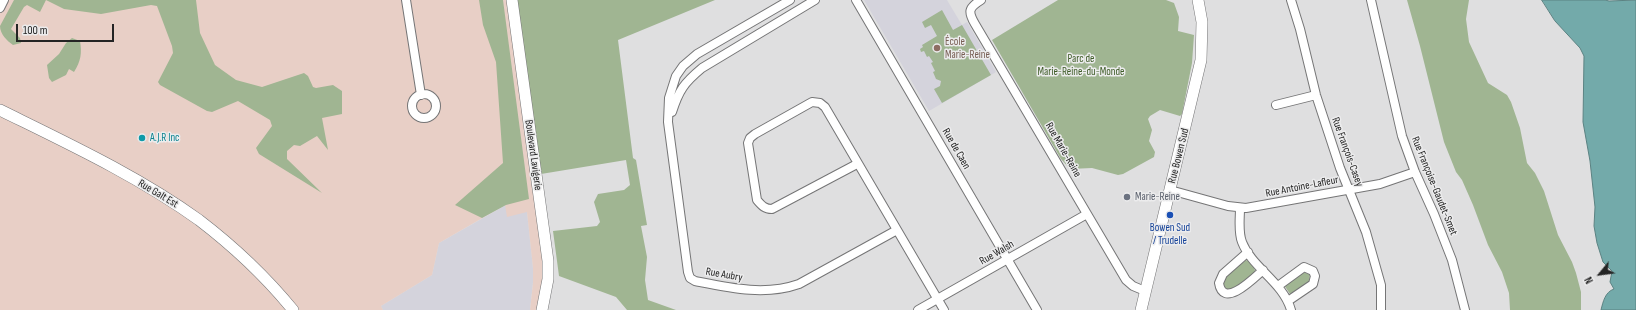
<!DOCTYPE html>
<meta charset="utf-8">
<style>
body{margin:0}
#map{position:relative;width:1636px;height:310px;overflow:hidden;background:#dfdfe0;font-family:"Sofia Sans Condensed",sans-serif}
canvas{display:block}
.north{position:absolute;left:1580px;top:254px;width:40px;height:40px;-webkit-text-stroke:3px #ececed;paint-order:stroke;rotate:241deg;font-size:11px;font-weight:700;line-height:16px;text-align:center;color:#242424}
.north::after{content:'';display:block;margin:auto;width:14px;height:18px;background:#242424;clip-path:polygon(50% 0,100% 100%,50% 72%,0 100%)}
.scale{position:absolute;left:16px;top:24px;width:98px;height:18px;box-sizing:border-box;border:2px solid #242424;border-top:0;padding-left:5px;font-size:12px;line-height:14px;white-space:nowrap;color:#242424;-webkit-text-stroke:3px #ececed;paint-order:stroke}
</style>
<div id="map">
<canvas width="1636" height="310"></canvas>
<div class="north">N</div>
<div class="scale">100 m</div>
</div>
<script>
const c = document.querySelector('canvas').getContext('2d');
c.lineJoin = 'round';
function fillPath(path, color) { c.fillStyle = color; c.fill(path, 'evenodd'); }
function strokePath(path, color, width, dash) { c.strokeStyle = color; c.lineWidth = width; c.lineCap = dash ? 'butt' : 'round'; c.setLineDash(dash || []); c.stroke(path); }
function write(font, color, halo, rows, align = 'center') {
  c.font = font + ' "Sofia Sans Condensed",sans-serif'; c.lineWidth = 3; c.setLineDash([]); c.textBaseline = 'middle'; c.strokeStyle = halo; c.fillStyle = color; for (const [text, x, y, turn = 0] of rows) {
    c.save(); c.translate(x, y); c.rotate((+turn || 0) * Math.PI / 180); c.textAlign = isNaN(turn) ? turn : align; if (halo) c.strokeText(text, 0, 0); c.fillText(text, 0, 0); c.restore();
  }
}
const built = new Path2D(`
 M864,0H947L962,25L967,22L996,72L929,111Z
 M506,205L527,212L533,268V283L530,310H383L381,306L432,275L439,243Z`);
const industrial = new Path2D(`
 M0,0H512L546,245L542,310H530L533,283V268L527,212L507,217L505,205L439,243L432,275L381,306L383,310H0Z`);
const green = new Path2D(`
 M14,0H196L200,33L215,65L236,80L262,87L304,73L308,76L313,87L316,88L333,85L342,91V114L322,118L328,150L317,136L300,146L294,145L287,151V159L322,193L259,154L256,148L272,126L270,120L238,101L212,112L207,111L160,85L158,82L173,53L172,46L157,6L151,5L101,14L64,9L46,0L40,12L27,5L24,7L11,29L20,38L21,43L13,45C7,41 0,34 0,26Z
 M479,0H503L529,199L506,205L482,218L455,205L503,163L496,62L483,25Z
 M517,0H715L618,40L633,158L636,160L647,225L641,226L647,257L645,280L648,300L676,310H627L616,297L559,276L553,231L597,226L600,222L594,202L598,194L624,190L630,185L626,160L541,174Z
 M1058,0H1166L1174,3L1179,17L1178,31L1194,35L1192,63L1182,114L1180,116L1160,110L1150,116L1148,119L1152,130L1149,141L1155,152L1154,157L1123,174L1118,175L1092,168L1070,169L1061,159L992,40Z
 M1407,0H1469L1466,19L1469,42L1488,83L1507,95L1511,102L1520,128L1527,163L1535,173L1544,191L1558,235L1572,262L1576,273L1581,292V310H1510L1509,293L1502,272L1488,245L1473,205L1462,180L1456,172L1444,142L1420,46Z
 M942,10L953,30L962,25L991,75L942,103L934,89L940,86L941,81L936,79L933,72L935,71L931,63L933,62L929,56L927,57L924,51L921,52L920,49L923,47L922,45L937,36L931,25L925,28L922,22Z
 M72,38L80,41C82,53 81,61 74,72L69,69L66,75L52,82L49,78L47,65L59,54L66,43Z
 M1246,260C1251,262 1256,268 1255,273L1237,288L1229,290L1224,287L1223,284L1225,277Z
 M1302,272L1310,274L1309,282L1290,294L1284,285Z`);
const water = new Path2D(`
 M1542,0H1605L1609,1L1636,0V310H1601C1603,302 1605,292 1614,289L1610,282L1612,271L1603,262L1597,243L1594,226L1595,207L1590,161L1583,122L1584,56L1580,48L1555,21Z`);
const street = new Path2D(`
 M406,0L421,95
 M790,0L697,54L683,66L676,76L669,98L668,122L688,272L690,278L695,281C730,288 765,296 799,284L897,230
 M856,0L1037,310
 M981,0C968,8 968,12 975,24L1126,280L1133,286L1145,291
 M1291,0L1300,29L1316,95L1340,168L1366,232L1381,285V310
 M1371,0L1402,136L1415,172L1434,214L1452,260L1465,310
 M0,8L4,0
 M412 106a12 12 0 1 1 24 0a12 12 0 1 1-24 0Z
 M1276,105L1316,95
 M672,112C679,90 684,83 702,68L815,0
 M857,164L772,209C765,209 762,206 757,200L748,143L750,138L755,134L812,102L820,103L825,107L944,310
 M1170,190L1228,206L1246,208L1380,184L1415,172
 M1240,208C1240,219 1238,232 1242,242C1252,268 1283,282 1291,310
 M1248,252L1223,274L1219,283C1223,310 1255,277 1263,270
 M1278,286L1304,267L1313,271L1315,276L1313,284L1288,301
 M918,310L1087,214`);
const secondary = new Path2D(`
 M512,0L548,261V279L542,310
 M0,110C67,143 138,176 199,220C233,246 266,277 293,310
 M1141,310L1201,60L1202,22L1198,0`);
const markers = [
 [937,48,4,"#8d6e63"],
 [142,138,4,"#0f9aa8"],
 [1127,197,4,"#6b7280"],
 [1170,215,4,"#1a4fb4"]
];
const educationNames = [
 ["École",945,42],
 ["Marie-Reine",945,55]
];
const parkNames = [
 ["Parc de",1081,59],
 ["Marie-Reine-du-Monde",1081,72]
];
const cultureNames = [
 ["A.J.R Inc",150,138]
];
const streetNames = [
 ["Rue de Caen",956,149,60],
 ["Rue Marie-Reine",1063,150,60],
 ["Rue François-Casey",1347,152,70],
 ["Boulevard Lavigerie",533,155,82],
 ["Rue Bowen Sud",1179,156,-76],
 ["Rue Françoise-Gaudet-Smet",1434,186,68],
 ["Rue Antoine-Lafleur",1302,187,-11],
 ["Rue Galt Est",158,194,31],
 ["Rue Walsh",997,253,-30],
 ["Rue Aubry",724,275,10]
];
const worshipNames = [
 ["Marie-Reine",1135,197]
];
const transitNames = [
 ["Bowen Sud",1170,228],
 ["/ Trudelle",1170,241]
];
fillPath(built, '#d4d3dc');
fillPath(industrial, '#e8cfc6');
fillPath(green, '#a0b592');
fillPath(water, '#73aaaa');
strokePath(water, '#5b8282', 1);
strokePath(street, '#757576', 10);
strokePath(secondary, '#757576', 12);
strokePath(street, '#fff', 8);
strokePath(secondary, '#fff', 11);
for (const [x, y, r, color] of markers) { const dot = new Path2D(); dot.arc(x, y, r, 0, 2 * Math.PI); c.fillStyle = color; c.fill(dot); strokePath(dot, '#ececed', 1.5); }
write('11px', '#785e54', '#ececed', educationNames, 'left');
write('11px', '#3d5b26', '#ececed', parkNames);
write('11px', '#0d838f', '#ececed', cultureNames, 'left');
write('11px', '#242424', '#ececed', streetNames);
write('11px', '#5b616d', '#ececed', worshipNames, 'left');
write('11px', '#164399', '#ececed', transitNames);
</script>
